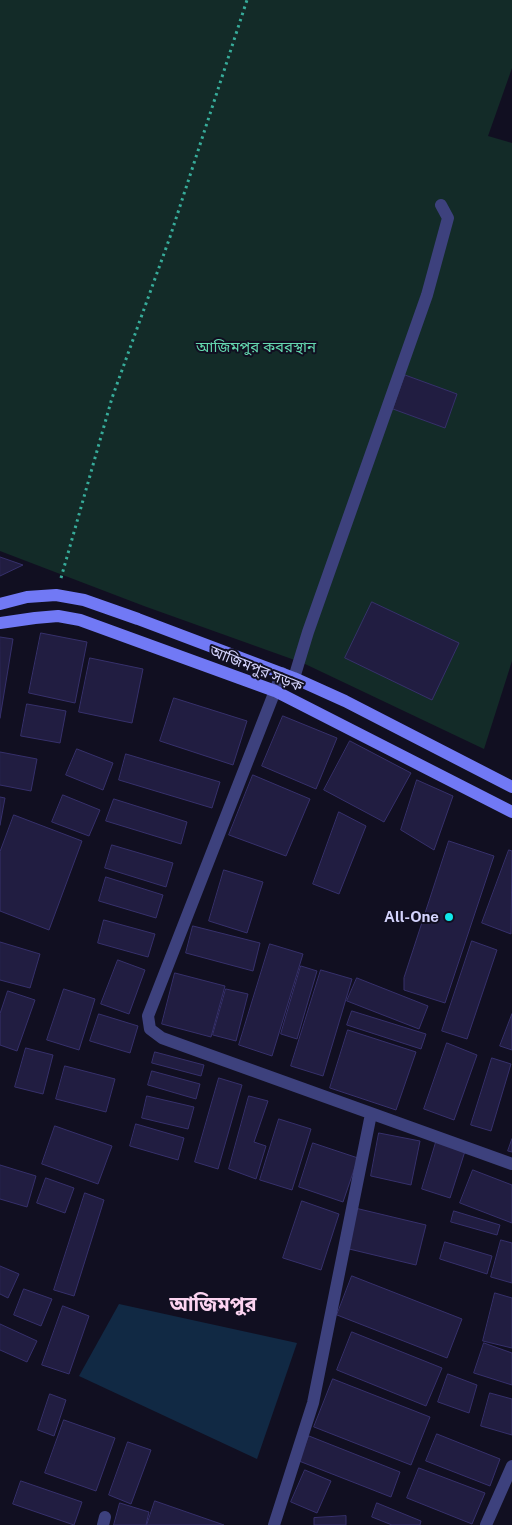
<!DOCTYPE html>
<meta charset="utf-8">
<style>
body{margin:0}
canvas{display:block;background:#110f21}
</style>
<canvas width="512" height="1525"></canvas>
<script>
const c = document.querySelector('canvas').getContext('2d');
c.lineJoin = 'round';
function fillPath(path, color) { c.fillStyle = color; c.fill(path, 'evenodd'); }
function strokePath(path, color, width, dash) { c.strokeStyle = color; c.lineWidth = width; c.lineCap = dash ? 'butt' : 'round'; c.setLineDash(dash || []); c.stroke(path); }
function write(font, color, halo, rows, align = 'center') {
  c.font = font + ' "Public Sans","Noto Sans Bengali",sans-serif'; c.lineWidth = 4; c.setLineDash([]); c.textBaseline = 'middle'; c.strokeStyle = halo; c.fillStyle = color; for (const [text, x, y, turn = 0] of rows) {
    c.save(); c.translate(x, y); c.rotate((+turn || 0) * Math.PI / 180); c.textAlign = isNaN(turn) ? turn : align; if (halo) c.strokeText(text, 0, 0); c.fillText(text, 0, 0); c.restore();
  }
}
const green = new Path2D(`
 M0,0H512V68L488,136L512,143V661L484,749L303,663L144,606L0,551Z`);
const water = new Path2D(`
 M119,1304L297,1343L257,1459L79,1376Z`);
const building = new Path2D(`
 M405,375L457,394L445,428L393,409Z
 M0,557L23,565L0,576Z
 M372,602L459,643L432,700L345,658Z
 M41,633L87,642L75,703L29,693Z
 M0,637L13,639L0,718Z
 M90,658L143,669L132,723L79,712Z
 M174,698L247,721L233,765L160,741Z
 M27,704L66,711L60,743L21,736Z
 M283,716L337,738L316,789L262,766Z
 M350,741L411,773L384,822L324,790Z
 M77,749L113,763L103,790L66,775Z
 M0,752L37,759L31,791L0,785Z
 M126,754L220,782L212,808L119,780Z
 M253,775L310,799L286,856L229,835Z
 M417,780L453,796L434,850L401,830Z
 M63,795L100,810L89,836L52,822Z
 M0,797L5,798L0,825Z
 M114,799L187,822L181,844L106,821Z
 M339,812L366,826L339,894L313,884Z
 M14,815L82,841L49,930L0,911V852Z
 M449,841L494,856L445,1003L404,990V978Z
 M112,845L173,863L166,887L105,868Z
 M509,850L512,851L511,934L482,923Z
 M224,870L263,882L247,933L209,921Z
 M106,877L163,895L156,918L99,901Z
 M104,920L155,934L148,957L98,943Z
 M193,926L260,943L253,971L186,953Z
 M472,941L497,950L467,1039L442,1031Z
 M0,942L40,954L30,988L0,980Z
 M270,944L303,954L272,1056L239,1045Z
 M118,960L145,970L129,1014L101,1004Z
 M301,966L317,971L297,1039L281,1034Z
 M321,970L352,979L323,1076L291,1066Z
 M175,973L225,986L211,1037L162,1024Z
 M357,978L428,1006L419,1029L347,1001Z
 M64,989L95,999L79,1050L47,1040Z
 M226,989L248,994L236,1041L213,1035Z
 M8,991L35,1000L17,1051L0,1045V1014Z
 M352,1011L426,1034L421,1049L347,1025Z
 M99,1014L138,1026L130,1053L90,1041Z
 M512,1014V1050L500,1046Z
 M348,1030L416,1052L396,1110L330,1088Z
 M447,1043L477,1055L454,1120L424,1109Z
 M26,1048L53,1055L43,1094L15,1087Z
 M155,1052L204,1065L201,1076L152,1063Z
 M492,1058L511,1064L491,1131L471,1125Z
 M65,1066L115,1079L106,1112L56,1099Z
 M152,1071L200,1084L196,1099L148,1085Z
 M219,1078L242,1085L218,1169L195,1162Z
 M147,1096L194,1107L188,1129L142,1118Z
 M249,1096L268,1101L254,1142L266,1146L256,1179L229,1169Z
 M279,1119L311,1129L292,1190L260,1180Z
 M136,1124L184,1138L178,1160L130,1146Z
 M55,1126L112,1146L98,1184L42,1164Z
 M379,1133L420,1141L411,1185L371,1176Z
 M437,1139L466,1148L450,1198L422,1189Z
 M512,1139V1152L508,1151Z
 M313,1143L358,1158L343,1202L299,1187Z
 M0,1165L36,1176L27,1207L0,1199Z
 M473,1170L512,1185V1223L460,1203Z
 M46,1178L74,1188L65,1213L37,1203Z
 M85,1193L104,1200L74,1296L54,1290Z
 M302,1201L339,1214L321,1270L283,1258Z
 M355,1208L426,1225L416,1265L345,1248Z
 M454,1211L500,1225L497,1235L451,1222Z
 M501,1240L512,1243V1283L491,1277Z
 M445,1242L492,1256L487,1274L440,1259Z
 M0,1266L19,1274L8,1298L0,1294Z
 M352,1276L462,1319L447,1358L337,1315Z
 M24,1289L52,1299L41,1326L14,1315Z
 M495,1293L512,1298V1348L483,1341Z
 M63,1306L89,1316L69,1374L42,1365Z
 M0,1324L37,1341L27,1362L0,1350Z
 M352,1332L442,1368L426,1406L337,1370Z
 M484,1343L512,1353V1385L474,1373Z
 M448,1374L477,1385L469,1413L438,1402Z
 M333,1379L430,1417L411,1465L314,1427Z
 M490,1393L512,1399V1435L481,1426Z
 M50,1394L66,1400L54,1436L38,1430Z
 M64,1420L115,1438L96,1491L45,1473Z
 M437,1434L500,1459L490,1486L426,1461Z
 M309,1436L400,1472L391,1497L299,1461Z
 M128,1442L151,1450L131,1504L109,1495Z
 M419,1468L485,1493L472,1524L407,1498Z
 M305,1470L331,1481L317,1513L291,1502Z
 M21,1481L82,1502L74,1525L13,1504Z
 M155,1501L224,1525H147Z
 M120,1503L149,1512L146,1525H114Z
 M377,1503L421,1521L420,1525H392L372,1517Z
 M346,1516V1525H314V1518Z`);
const path = new Path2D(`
 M61,578L112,398L170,237L247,0`);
const street = new Path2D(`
 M282,673L148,1016L150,1029L162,1038L512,1164
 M294,678L308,632L427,295L448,218L441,205
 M103,1525L105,1517
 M274,1525L313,1403L371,1114
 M486,1525L512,1466`);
const secondary = new Path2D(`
 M0,604L27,597L56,595L84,600L138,619L294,678L345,701L512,787
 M0,623L35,618L58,616L80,620L275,691L512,812`);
const markers = [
 [449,917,5,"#10e8ea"]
];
const parkNames = [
 ["আজিমপুর কবরস্থান",256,347]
];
const streetNames = [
 ["আজিমপুর সড়ক",256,669,22]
];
const poiNames = [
 ["All-One",439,917]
];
const districtNames = [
 ["আজিমপুর",213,1305]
];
fillPath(green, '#132b28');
fillPath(water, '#112944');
fillPath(building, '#211d41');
strokePath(building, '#36306b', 1);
strokePath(path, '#37ac9a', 3, [2.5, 4]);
strokePath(street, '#3d417d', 12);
strokePath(secondary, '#7179f5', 12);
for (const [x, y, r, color] of markers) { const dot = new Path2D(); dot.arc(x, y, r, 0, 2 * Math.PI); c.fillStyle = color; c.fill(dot); strokePath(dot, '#110f21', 2); }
write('15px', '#64d7af', '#110f21', parkNames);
write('15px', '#d4d3fc', '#110f21', streetNames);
write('bold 15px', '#d4d3fc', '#110f21', poiNames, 'right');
write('bold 20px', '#fcd4f1', '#110f21', districtNames);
</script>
